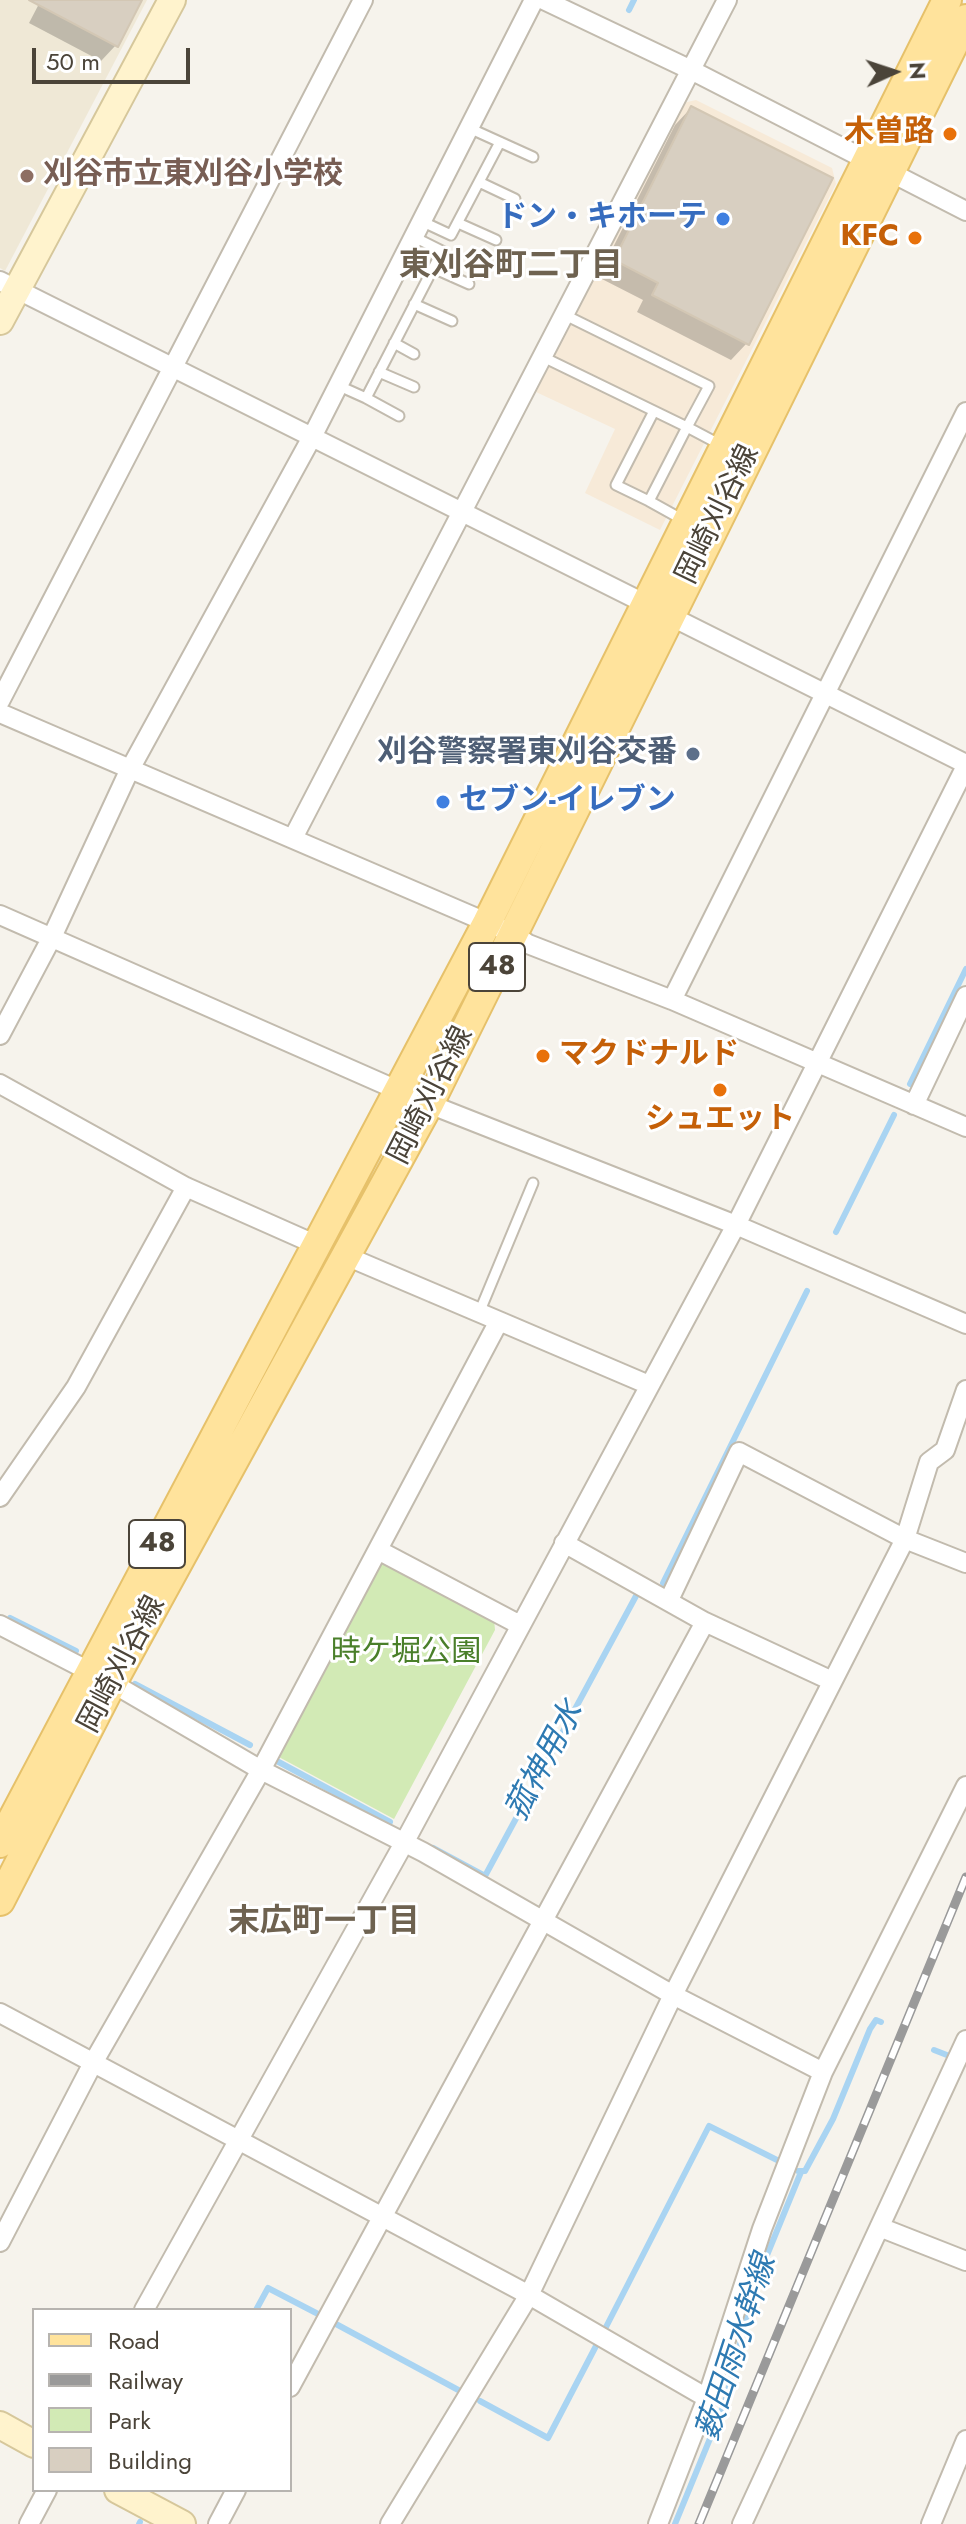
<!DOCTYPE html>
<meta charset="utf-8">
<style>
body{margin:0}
#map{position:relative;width:966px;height:2524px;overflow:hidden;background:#f6f3ec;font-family:Jost,sans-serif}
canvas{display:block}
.legend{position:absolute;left:32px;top:2308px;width:260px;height:184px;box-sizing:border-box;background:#fff;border:2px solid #b7b4b0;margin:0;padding:10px 14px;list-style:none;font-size:24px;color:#4b4439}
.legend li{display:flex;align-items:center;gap:16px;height:40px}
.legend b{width:40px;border:2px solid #b7b4b0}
.north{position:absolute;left:854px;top:32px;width:80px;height:80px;-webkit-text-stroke:6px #fff;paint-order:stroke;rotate:87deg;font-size:22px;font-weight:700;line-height:32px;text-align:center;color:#4b4439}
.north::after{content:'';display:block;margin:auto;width:28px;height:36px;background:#4b4439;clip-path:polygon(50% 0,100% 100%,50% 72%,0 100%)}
.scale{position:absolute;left:32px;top:48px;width:158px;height:36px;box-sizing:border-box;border:4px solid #4b4439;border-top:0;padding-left:10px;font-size:24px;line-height:28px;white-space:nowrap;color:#4b4439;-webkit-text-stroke:6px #fff;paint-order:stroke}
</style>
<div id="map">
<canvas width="966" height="2524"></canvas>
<ul class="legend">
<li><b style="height:10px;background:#ffe39c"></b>Road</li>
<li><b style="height:10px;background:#9a9a9a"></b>Railway</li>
<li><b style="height:22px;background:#d2eab5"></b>Park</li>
<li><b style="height:22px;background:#d8cfc1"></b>Building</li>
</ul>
<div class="north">N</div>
<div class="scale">50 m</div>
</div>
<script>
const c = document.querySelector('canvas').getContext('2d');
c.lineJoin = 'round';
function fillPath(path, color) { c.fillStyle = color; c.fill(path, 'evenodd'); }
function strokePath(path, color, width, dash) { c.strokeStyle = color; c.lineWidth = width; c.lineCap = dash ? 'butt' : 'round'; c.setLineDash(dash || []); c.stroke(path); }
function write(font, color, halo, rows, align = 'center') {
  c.font = font + ' Jost,"Noto Sans JP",sans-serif'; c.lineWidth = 6; c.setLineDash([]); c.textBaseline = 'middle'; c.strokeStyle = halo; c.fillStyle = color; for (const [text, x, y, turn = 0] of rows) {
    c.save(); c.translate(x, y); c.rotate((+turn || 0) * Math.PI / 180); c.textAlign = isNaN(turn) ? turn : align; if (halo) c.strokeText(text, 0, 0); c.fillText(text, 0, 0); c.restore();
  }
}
const commercial = new Path2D(`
 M696,100L832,168L836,184L660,530L585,493L615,429L536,392L683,103Z`);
const education = new Path2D(`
 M0,0H147L5,271L0,268Z`);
const green = new Path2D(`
 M388,1562L494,1619L495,1630L394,1819L277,1756L378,1564Z`);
const shadow = new Path2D(`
 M41,0H140L116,45L101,61L29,23Z
 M691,108L747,343L731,360L637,312L643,300L598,277L675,125Z`);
const stream = new Path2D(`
 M629,10L634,0
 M910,1084L966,969
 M836,1232L894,1115
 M663,1583L807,1291
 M10,1618L76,1651
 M135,1684L250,1745
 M275,1760L390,1822
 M433,1848L485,1876L636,1596
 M934,2050L952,2057
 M798,2171H805L833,2119L870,2029L876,2020L881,2022
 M256,2310L268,2288L320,2315
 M336,2324L462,2392
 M606,2327L709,2126L781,2162
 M480,2401L548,2438L596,2346
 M139,2524L140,2522
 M675,2524L725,2402L756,2282L801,2172`);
const building = new Path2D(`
 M29,0H142L118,47Z
 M691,106L833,178L749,345L652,295L658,283L614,260Z`);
const lane = new Path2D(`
 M469,128L533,157
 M479,182L515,199
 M421,221L451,235L500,142
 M458,223L496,240
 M433,268L469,284
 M414,304L452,321
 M565,315L709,386L687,427L721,445
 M394,343L414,354
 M543,357L687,427L649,501L685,521
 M379,372L414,387
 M337,385L366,398L442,251L414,237
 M366,398L399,416
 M649,501L616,485L654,411
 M479,1313L533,1183`);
const street = new Path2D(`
 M544,0L691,70L966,211
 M0,281L966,764
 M966,412L672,1000L966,1127
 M0,701L363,0
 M0,713L514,934L528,944L672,1000
 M293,838L727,0
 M0,915L429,1104L736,1225L966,1324
 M0,1035L52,937L129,771L312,437L534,0
 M0,1084L186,1187L319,1246
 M914,1105L966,996
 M499,1321L649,1385
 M0,1497L76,1387L186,1187
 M564,1543L705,1622L832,1681
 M378,1550L520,1625
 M669,1600L739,1452L905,1539L966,1563
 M0,1625L112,1683L261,1770L423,1852L673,1995L905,1539L929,1462L945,1450L966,1390
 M0,2013L529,2295L707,2398
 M882,2228L966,2261
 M0,2242L93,2063L261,1770L499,1321L346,1256
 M144,2310L404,1843L736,1225L966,766
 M290,2387L705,1622
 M29,2524L47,2490
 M218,2524L236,2490
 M390,2524L529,2295L673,1995L823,2072
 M658,2524L707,2398L762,2229L823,2072L966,1786
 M742,2524L966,2040
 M931,2524L966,2440`);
const secondary = new Path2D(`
 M0,321L172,0
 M0,2425L34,2444
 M118,2490L182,2524`);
const primary = new Path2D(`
 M0,1843L487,923L947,0
 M0,1901L112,1683L429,1104L966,19`);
const rail = new Path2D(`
 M699,2524L966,1877`);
const markers = [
 [950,134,8,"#e8710a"],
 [27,176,8,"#8d6e63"],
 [723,219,8,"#3f7fe0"],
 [915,238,8,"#e8710a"],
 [693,754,8,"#5c6f8a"],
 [443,802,8,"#3f7fe0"],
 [543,1056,8,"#e8710a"],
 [720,1090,8,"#e8710a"]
];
const shields = [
 [497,967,56],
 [157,1544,56]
];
const shieldNames = [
 ["48",497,967],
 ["48",157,1544]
];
const foodNames = [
 ["木曽路",934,134],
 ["KFC",899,238],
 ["マクドナルド",559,1056,"left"],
 ["シュエット",720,1121,"center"]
];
const educationNames = [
 ["刈谷市立東刈谷小学校",43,176]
];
const shopNames = [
 ["ドン・キホーテ",707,219],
 ["セブン-イレブン",459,802,"left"]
];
const streetNames = [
 ["岡崎刈谷線",719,515,-64],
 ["岡崎刈谷線",432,1096,-63],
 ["岡崎刈谷線",123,1665,-62]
];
const serviceNames = [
 ["刈谷警察署東刈谷交番",677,754]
];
const parkNames = [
 ["時ケ堀公園",406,1654]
];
const neighbourhoodNames = [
 ["東刈谷町二丁目",511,267],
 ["末広町一丁目",324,1923]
];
const waterNames = [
 ["菰神用水",546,1762,-62],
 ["薮田雨水幹線",738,2348,-72]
];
fillPath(commercial, '#f7ead8');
fillPath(education, '#efe8d6');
fillPath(green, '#d2eab5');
fillPath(shadow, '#0003');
strokePath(stream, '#a9d4f2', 6);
fillPath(building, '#d8cfc1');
strokePath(building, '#d3c7b4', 2);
strokePath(lane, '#c2bbae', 13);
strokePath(street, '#c2bbae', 22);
strokePath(secondary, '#d6c79b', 30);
strokePath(primary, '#e6c16a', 32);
strokePath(lane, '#fff', 9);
strokePath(street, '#fff', 18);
strokePath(secondary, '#fff3cd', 26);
strokePath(primary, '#ffe39c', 28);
strokePath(rail, '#9a9a9a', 9);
strokePath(rail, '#fff', 6, [18]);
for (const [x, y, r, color] of markers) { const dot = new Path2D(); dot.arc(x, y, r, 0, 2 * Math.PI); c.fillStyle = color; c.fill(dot); strokePath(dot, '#fff', 3); }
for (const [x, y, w] of shields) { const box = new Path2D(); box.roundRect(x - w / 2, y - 24, w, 48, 6); c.fillStyle = '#fff'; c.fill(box); strokePath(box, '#4b4439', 2); }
write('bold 28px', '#4b4439', null, shieldNames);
write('bold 30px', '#c56008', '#fff', foodNames, 'right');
write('bold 30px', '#785e54', '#fff', educationNames, 'left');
write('bold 30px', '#366cbe', '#fff', shopNames, 'right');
write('30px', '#4b4439', '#fff', streetNames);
write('bold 30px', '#4e5e75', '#fff', serviceNames, 'right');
write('30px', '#4a7f2a', '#fff', parkNames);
write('bold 32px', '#6e6250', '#fff', neighbourhoodNames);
write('italic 32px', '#2e7ab2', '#fff', waterNames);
</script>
